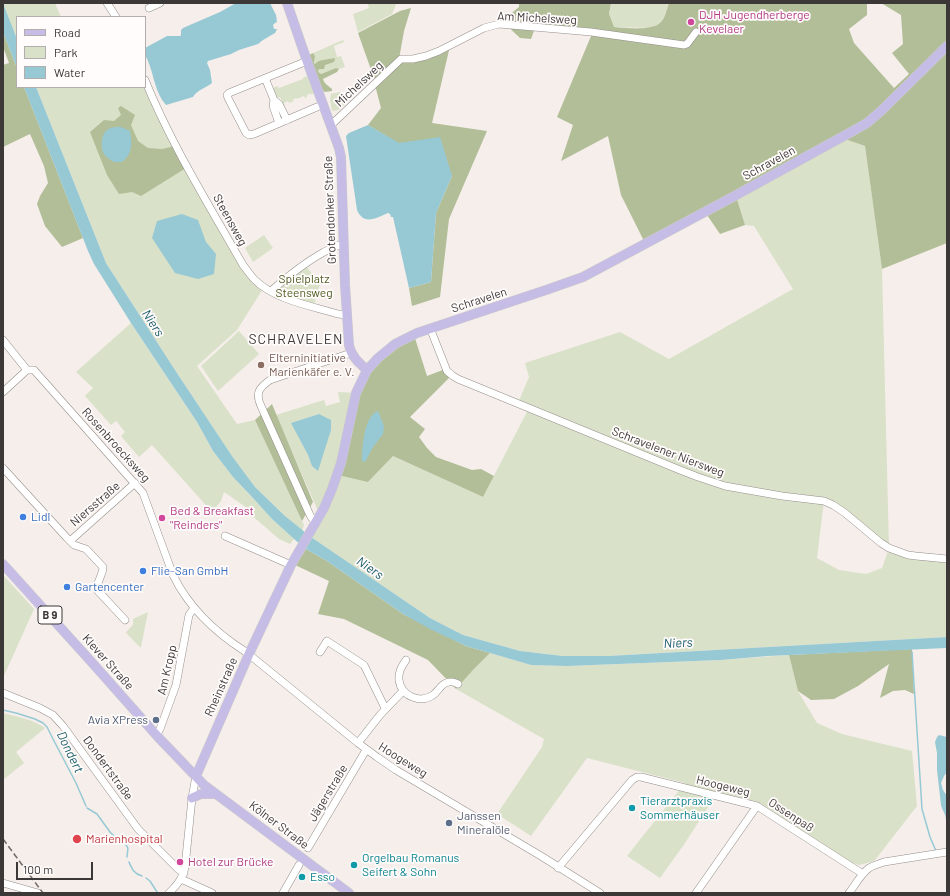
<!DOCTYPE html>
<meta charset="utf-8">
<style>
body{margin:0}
#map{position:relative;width:950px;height:896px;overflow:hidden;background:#f5eeea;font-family:Barlow,sans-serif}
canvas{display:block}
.frame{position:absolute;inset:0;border:4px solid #3b3837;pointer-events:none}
.legend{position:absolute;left:16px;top:16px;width:130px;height:72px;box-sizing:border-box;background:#fffcfb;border:1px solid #b1aead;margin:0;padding:5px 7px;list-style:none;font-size:12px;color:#3b3837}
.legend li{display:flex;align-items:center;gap:8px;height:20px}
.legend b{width:20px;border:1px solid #b1aead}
.scale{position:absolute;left:16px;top:862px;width:77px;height:18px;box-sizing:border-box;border:2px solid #3b3837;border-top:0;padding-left:5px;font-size:12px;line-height:14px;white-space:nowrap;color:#3b3837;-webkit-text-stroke:3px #fffcfb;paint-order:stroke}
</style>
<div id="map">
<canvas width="950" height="896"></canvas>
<div class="frame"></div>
<ul class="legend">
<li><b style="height:5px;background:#c5bde5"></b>Road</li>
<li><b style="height:11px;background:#dae1c9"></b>Park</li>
<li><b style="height:11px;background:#97c9d5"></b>Water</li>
</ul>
<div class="scale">100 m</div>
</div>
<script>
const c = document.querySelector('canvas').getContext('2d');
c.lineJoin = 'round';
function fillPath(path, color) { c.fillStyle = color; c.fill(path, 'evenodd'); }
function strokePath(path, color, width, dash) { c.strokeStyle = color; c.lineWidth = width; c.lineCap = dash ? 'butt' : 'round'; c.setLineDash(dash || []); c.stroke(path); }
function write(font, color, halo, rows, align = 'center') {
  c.font = font + ' Barlow,sans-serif'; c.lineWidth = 3.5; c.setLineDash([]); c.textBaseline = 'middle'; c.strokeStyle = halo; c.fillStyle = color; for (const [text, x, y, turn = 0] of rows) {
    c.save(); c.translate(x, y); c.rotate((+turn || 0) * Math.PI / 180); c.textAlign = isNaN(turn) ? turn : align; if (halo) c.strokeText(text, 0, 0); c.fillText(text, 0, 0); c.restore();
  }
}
const green = new Path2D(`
 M3,3H55L61,17H17V39Z
 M367,3H398L396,4L392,14L358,32L353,14L369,8Z
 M611,3H669L667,11L661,23L651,28L613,27L609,15Z
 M343,40L344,42L334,46L337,57L341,56L345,67C338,70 329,70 321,74L318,73V72L319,69H323L325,65L334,58C327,61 321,60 315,64L314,63L315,56L313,53Z
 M307,76L314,94H309L307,95V97L305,98L304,96L297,99V98L293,99L294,101L289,103L288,101L284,103L285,106H284L280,97L277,98L273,88L277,86L279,88L303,79V78Z
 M36,87H145L243,265L264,287L237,330L197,366L237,424L255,420L302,521L304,525L302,531L285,516L255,487L232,456L175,370L106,263Z
 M340,92L344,101L351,99L338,110L332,111L330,99L331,94H330Z
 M842,138L865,146L882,269L889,548L908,555L947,559V637L608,656H563L520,651L463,635L430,618L311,537L318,511L276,415L324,400L326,406L340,402L338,392L356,393L368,482L393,456L483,497L529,408L518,403L529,377L525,363L620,332L669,359L793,289L754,226L745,225L736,196ZM319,414L312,465L308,455L292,423ZM824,501L889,548L882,568L866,574L839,570L817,558Z
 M264,235L273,248L253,262L245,248Z
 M306,266L320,284L314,304L284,295L279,291L280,287Z
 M131,323L197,422L213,451L233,477L272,519L294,539L290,544L279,539L249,513L250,510L224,492L221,501L212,512L152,445L139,457L121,436L125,432L116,421L111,425L85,396L93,388L76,372Z
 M239,331L259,354L218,391L201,366Z
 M3,575L34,609L3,678Z
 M148,612L141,647H140L128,635L126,632L133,625V619Z
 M490,653L531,665L567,666L721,660L789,655L798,691L817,723L842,734L912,751L917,806L875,860L871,862L859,865L840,859L815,840L758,802L718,792L683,846L660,878L627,856L685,783L587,758L531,836L497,814L542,747L544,739L456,689L473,670Z
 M3,713C18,717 32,719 45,728L16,752L24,763L3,780Z`);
const forest = new Path2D(`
 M519,3H611L609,14L614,27C626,28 651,31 660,23C665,19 667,9 669,3H869L867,4V15L849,29L854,43L894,88L909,74L892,53L903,44L901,15L881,3H947V243L882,269L865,146L842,138L736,196L745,225L720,234L705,212L645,243L621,195L608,136L561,161L573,125L557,117L594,29L535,28L531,39L520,38L502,21L519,7Z
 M411,8L404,31L399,59L412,62L450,46L432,123L487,131L449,219L440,297L412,306L409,288L431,282L436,213L452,176L368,125L381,108L375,85L376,79L374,78L358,33L400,11Z
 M3,32L17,68V87H24L83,238L62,247L45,226L37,204L40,196L48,183L44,166L30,134L3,147V65L9,63L3,47Z
 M313,53L315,56L314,63L315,64C319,59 327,60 334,58L335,59L334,62L325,65L324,69H319L318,72L321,74L336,68L339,69L337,72L323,79C324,84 329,86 332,89V91L325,92L322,90L309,55Z
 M121,106L135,115L131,125L138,141L148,148L162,149L175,146L186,168L141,196L132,192L119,194L107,175L90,132L104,120L114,121L121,115L118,108Z
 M414,335L427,376L448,368L452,375L410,417L425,429L419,437L427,448L436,457L472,470L481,469L494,476L483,497L393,456L368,482L338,475L359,396L369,375L379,363Z
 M272,404L313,502L302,521L255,420Z
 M304,548L327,561L403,614L466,646L490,653L473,670L456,689L428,660L344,619L318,614L329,581L295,565Z
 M912,649L914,694L905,690L893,691L880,698L889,664L858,686L834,699L811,700L798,691L789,655Z`);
const water = new Path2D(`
 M3,3L17,39V68L3,32Z
 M236,3H270L276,15L277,22L275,23L273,25L274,29H277L275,33L263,40L258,44L239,50L231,54L208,61L207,63L210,70L212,83C206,88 197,90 193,97L166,105C155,93 154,75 148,61C148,60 145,55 145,55C145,53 145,50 145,48L167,36H180L181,35V30L183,28L220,12Z
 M24,87H36L106,263L175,370L232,456L255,487L285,516L311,537L430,618L463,635L520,651L563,656H608L947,637V648L768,656L721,660L567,666L531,665L466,646L430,629L403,614L327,561L304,548L272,519L251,496L233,477L213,451L197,422L131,323L94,264L88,251Z
 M368,125L399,143L440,137L452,176L436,213L431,282L409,288L393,217H391L390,214L388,213C376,218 364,226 357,210L346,136L349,133Z
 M121,127L130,131C132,144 133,153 122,162H114C111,160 106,157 104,154C100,146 101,131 111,128C113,127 118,127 121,127Z
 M182,214L198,220L206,242L216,254L214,274L198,279L175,273L152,238L157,221Z
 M378,411L384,426L383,434L373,447L365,462L362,461C362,448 364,416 378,411Z
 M319,414L331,420V430L318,471L312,466L308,455L291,423Z
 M939,735L947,737V772L944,776L941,783L943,790L947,796V819L946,820C946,814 942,810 941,805L937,770V753L935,742L937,737Z`);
const stream = new Path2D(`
 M912,652L922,809L930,837L936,851
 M3,710L16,713L35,719L43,723L47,727L53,739L76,783L86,806
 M87,808L97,814L110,832L119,841
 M125,844C130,848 127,852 127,857
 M129,862C132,869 134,874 142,876
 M146,878L150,881L157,892`);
const minor = new Path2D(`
 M107,3L116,17
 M149,8L160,3
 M307,61L229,93L227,95L228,98L246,133L249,135L254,134L317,107
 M265,78L274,100L273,106L279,123
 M145,80C171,144 209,205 243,265C247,270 250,275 255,280C275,300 312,306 338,314L347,315
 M274,100L279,104L287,120
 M331,125L401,59H413L426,56L439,51L484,28L499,24L591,32L684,45L687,44L696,32
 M271,291C288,276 304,263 324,252C330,249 337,245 344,244
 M430,328L447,371L453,376L458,379L680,470L698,477L725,486L782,496L824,501L833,505L845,513L881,543L889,548L908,555L916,556L947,559
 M3,340L27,370
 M27,370H34L143,493L173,575C189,608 216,633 246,652L358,743L377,757L396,770L541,856L600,893
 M3,392L27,370
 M3,468L67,538L74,545L86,549L103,567C103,576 95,583 98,591L125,620
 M315,522L311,517L309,513L261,406C255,393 259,388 270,380L351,353
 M225,536L291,565
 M70,541L135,483
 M320,652L327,641L364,665L385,708
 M406,660C402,666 398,672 399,680C401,696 420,704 433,695C438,692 440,685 446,683C450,681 455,682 458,684
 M3,693L40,708L53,715L63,726L138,829L178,869L184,873
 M156,735L160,729L176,685L189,615L194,608
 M358,743L380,715L403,691
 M308,848L366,750
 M558,868L632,780L637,777H641L757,806
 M181,879L212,893
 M3,883L38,893
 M169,893C177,885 183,878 185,867L192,798L196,776
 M283,893L299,865
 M696,893L757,806L863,874
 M849,893C855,885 861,874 869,868C874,865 879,864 884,862L947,852`);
const major = new Path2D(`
 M287,3L307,61L339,148L341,157L345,285L349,345C351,356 359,363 367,370
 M3,564L96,667L158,737L204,785L349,893
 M196,776L249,654L291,565L324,508L332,489L341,463L356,393L367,370L378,358L395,344L417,333L549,289L583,277L729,199L853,131L867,123L881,111L947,46
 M192,798L201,794H216`);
const rail = new Path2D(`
 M3,839L43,893`);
const markers = [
 [691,22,4,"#d1479c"],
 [261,365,4,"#8d6e63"],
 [23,517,4,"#3f7fe0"],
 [162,518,4,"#d1479c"],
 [143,571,4,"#3f7fe0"],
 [67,587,4,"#3f7fe0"],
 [156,720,4,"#5c6f8a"],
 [632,808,4,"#0f9aa8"],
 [449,823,4,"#5c6f8a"],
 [77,839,5,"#e0444e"],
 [180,862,4,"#d1479c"],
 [354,865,4,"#0f9aa8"],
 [302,877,4,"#0f9aa8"]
];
const shields = [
 [50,615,24]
];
const shieldNames = [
 ["B 9",50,615]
];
const hotelNames = [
 ["DJH Jugendherberge",699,15],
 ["Kevelaer",699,29],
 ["Bed & Breakfast",170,511],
 ["\"Reinders\"",170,525],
 ["Hotel zur Brücke",188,862]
];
const streetNames = [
 ["Am Michelsweg",537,18,3],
 ["Michelsweg",359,84,-43],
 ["Schravelen",769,163,-29],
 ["Grotendonker Straße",330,210,-92],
 ["Steensweg",230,220,61],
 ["Schravelen",479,300,-18],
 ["Rosenbroecksweg",116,445,48],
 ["Schravelener Niersweg",668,452,21],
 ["Niersstraße",95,504,-41],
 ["Klever Straße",108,662,48],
 ["Am Kropp",167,670,-77],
 ["Rheinstraße",221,687,-66],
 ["Hoogeweg",403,760,32],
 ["Dondertstraße",108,768,54],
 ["Hoogeweg",723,786,14],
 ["Jägerstraße",328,793,-59],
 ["Ossenpaß",791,815,33],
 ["Kölner Straße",279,825,37]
];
const parkNames = [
 ["Spielplatz",304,279],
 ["Steensweg",304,293]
];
const educationNames = [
 ["Elterninitiative",269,358],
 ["Marienkäfer e. V.",269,372]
];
const shopNames = [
 ["Lidl",31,517],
 ["Flie-San GmbH",151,571],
 ["Gartencenter",75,587]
];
const serviceNames = [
 ["Avia XPress",148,720],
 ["Janssen",457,816,"left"],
 ["Mineralöle",457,830,"left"]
];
const cultureNames = [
 ["Tierarztpraxis",640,801],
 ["Sommerhäuser",640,815],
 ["Orgelbau Romanus",362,858],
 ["Seifert & Sohn",362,872],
 ["Esso",310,877]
];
const healthNames = [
 ["Marienhospital",86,839]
];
const waterNames = [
 ["Niers",153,323,57],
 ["Niers",370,568,35],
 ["Niers",678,643,-3],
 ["Dondert",70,752,64]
];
const quarterNames = [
 ["SCHRAVELEN",296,339]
];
fillPath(green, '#dae1c9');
fillPath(forest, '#b2be97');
fillPath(water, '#97c9d5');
strokePath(stream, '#97c9d5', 1.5);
strokePath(minor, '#948e8b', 8);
strokePath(major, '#cccbcb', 10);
strokePath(minor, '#fff', 7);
strokePath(major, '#c5bde5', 9);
strokePath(rail, '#6f6b69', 1.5, [6, 3]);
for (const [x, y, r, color] of markers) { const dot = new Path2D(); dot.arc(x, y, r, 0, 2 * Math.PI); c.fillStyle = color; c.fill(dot); strokePath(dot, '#fffcfb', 1.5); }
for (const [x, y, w] of shields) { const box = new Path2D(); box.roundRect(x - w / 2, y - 9, w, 18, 3); c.fillStyle = '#fffcfb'; c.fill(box); strokePath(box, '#3b3837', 1); }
write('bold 11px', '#3b3837', null, shieldNames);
write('12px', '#b23c85', '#fffcfb', hotelNames, 'left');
write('12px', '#3b3837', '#fffcfb', streetNames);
write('12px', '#4e5c22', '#fffcfb', parkNames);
write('12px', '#785e54', '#fffcfb', educationNames, 'left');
write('12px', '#366cbe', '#fffcfb', shopNames, 'left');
write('12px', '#4e5e75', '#fffcfb', serviceNames, 'right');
write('12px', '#0d838f', '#fffcfb', cultureNames, 'left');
write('12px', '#be3a42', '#fffcfb', healthNames, 'left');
write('italic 13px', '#1b5d6a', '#fffcfb', waterNames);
c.letterSpacing = '1px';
write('14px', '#3b3837', '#fffcfb', quarterNames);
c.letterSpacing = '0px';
</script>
